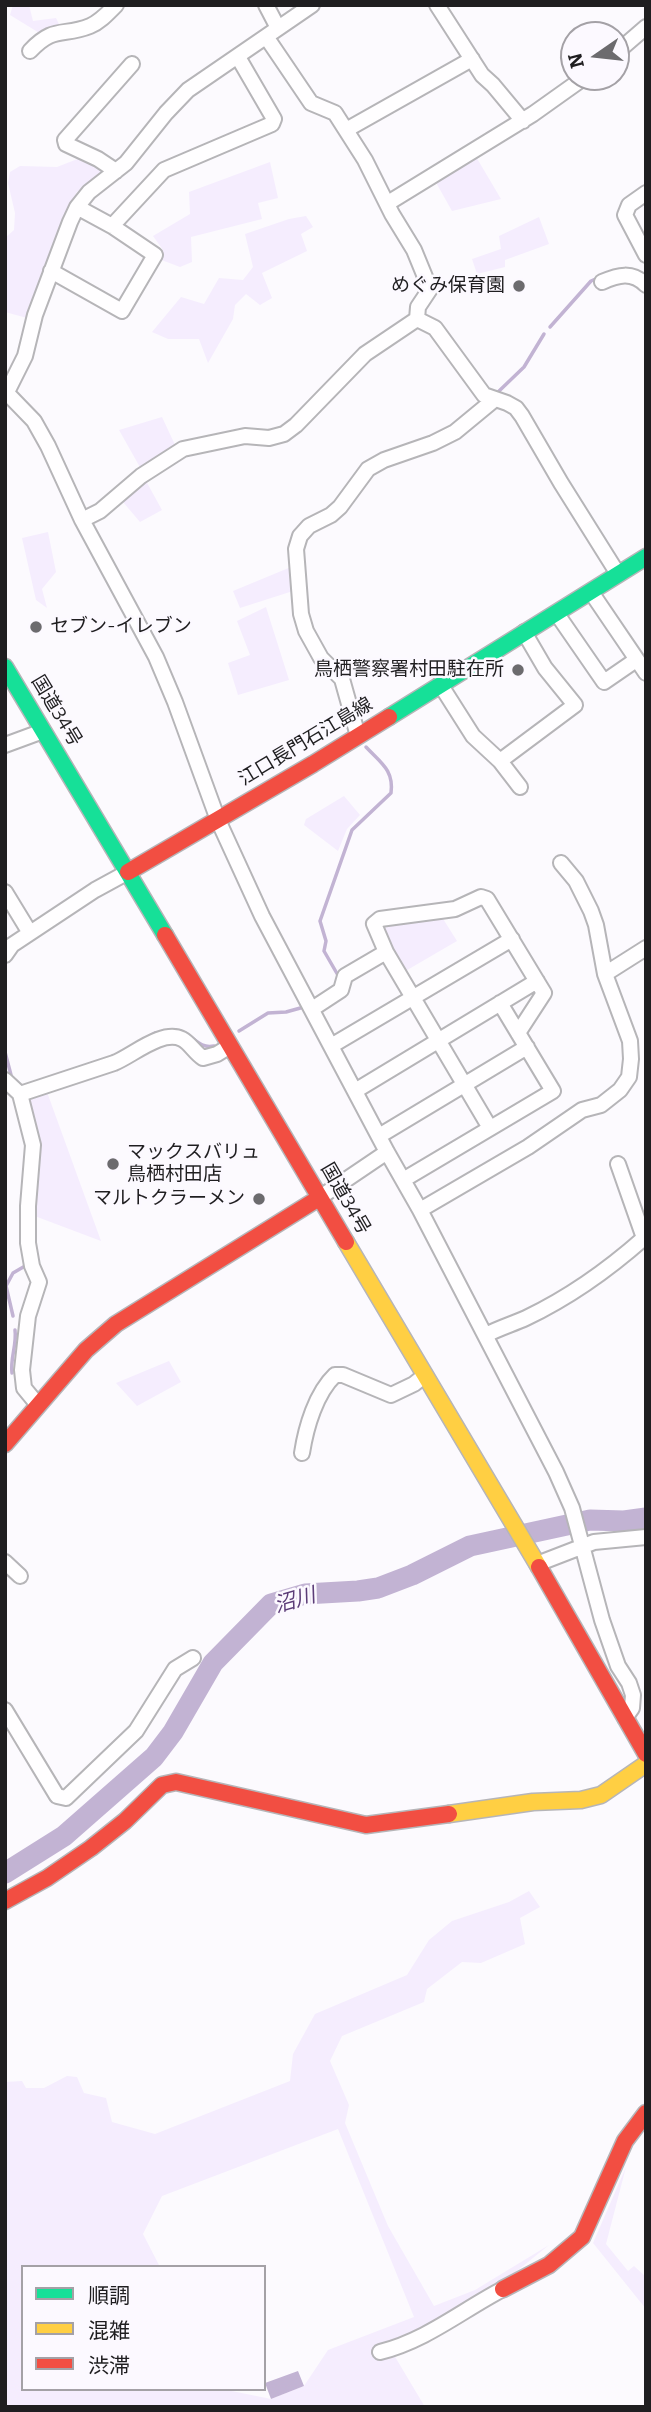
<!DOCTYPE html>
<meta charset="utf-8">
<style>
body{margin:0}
#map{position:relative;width:651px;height:2412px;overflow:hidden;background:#fcfafe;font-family:Bitter,"Noto Sans JP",serif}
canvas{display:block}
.frame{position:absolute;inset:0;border:7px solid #1f1e20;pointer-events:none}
.legend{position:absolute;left:21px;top:2265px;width:245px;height:126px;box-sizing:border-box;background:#fcf9ff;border:2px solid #a4a1a6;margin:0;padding:9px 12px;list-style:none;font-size:21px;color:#1f1e20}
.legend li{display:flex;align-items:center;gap:14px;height:35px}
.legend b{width:35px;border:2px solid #a4a1a6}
.north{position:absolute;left:560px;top:21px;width:70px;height:70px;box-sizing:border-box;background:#fcf9ff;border:2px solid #a4a1a6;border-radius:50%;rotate:256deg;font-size:19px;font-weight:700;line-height:28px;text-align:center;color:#1f1e20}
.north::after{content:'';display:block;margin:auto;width:24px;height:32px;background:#6c6b6e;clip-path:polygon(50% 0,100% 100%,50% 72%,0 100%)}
</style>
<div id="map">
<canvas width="651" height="2412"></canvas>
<div class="frame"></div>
<ul class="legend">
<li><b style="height:9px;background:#16e098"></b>順調</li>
<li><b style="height:9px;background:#ffcf43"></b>混雑</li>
<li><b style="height:9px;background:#f24e42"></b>渋滞</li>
</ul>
<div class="north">N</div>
</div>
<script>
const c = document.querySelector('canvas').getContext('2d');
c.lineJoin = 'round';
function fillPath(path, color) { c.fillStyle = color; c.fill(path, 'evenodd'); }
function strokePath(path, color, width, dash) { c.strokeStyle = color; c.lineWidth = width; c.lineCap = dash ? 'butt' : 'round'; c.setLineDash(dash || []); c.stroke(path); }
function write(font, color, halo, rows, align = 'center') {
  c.font = font + ' Bitter,"Noto Sans JP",serif'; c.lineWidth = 5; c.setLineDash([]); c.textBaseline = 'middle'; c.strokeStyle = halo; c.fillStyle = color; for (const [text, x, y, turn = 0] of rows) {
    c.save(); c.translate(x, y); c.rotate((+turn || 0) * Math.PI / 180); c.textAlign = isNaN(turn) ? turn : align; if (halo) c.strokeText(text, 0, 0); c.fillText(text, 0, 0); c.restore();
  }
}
const green = new Path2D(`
 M13,5H29L33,21L56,18L60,26L41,34L10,15Z
 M475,155L501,199L452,211L434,179Z
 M80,158L108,170L77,192L63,217L27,318L5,312V238L14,230L15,213L8,183L10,172L20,166L57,167Z
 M270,162L278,198L258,203L262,219L191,237L192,262L180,267L159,259L163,250L153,236L190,214L189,192Z
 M306,216L313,227L301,234L307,251L262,273L272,298L260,305L246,294L235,305L233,319L208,363L199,339H168L152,332L181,297L204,304L219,278L243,280L253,267L245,234L289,219Z
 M539,217L549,244L505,260V267L477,274L472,259L501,249L499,236Z
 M162,417L176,447L141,469L119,430Z
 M146,481L162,510L140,522L123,502Z
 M48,532L56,572L42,589L47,608L36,600L22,538Z
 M291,567L293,591L240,608L233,591Z
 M266,607L289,680L238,695L228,663L250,655L237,621Z
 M344,796L360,815L347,829L338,851L304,825L306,819Z
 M440,914L457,941L402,973L391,952L392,945L381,931L383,923Z
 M47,1092L101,1241L32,1215L26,1100Z
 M169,1361L181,1382L137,1406L116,1383Z
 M529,1891L540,1907L520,1918L525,1944L481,1963L462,1962L427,1989L424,2002L342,2036L330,2061L349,2105L345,2123L388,2226L434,2306L475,2290L549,2245L507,2279L391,2350L425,2407H5V2082L22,2081L26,2088H44L67,2076L77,2077L84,2093L106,2098L112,2122L155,2134L290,2081L293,2054L315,2014L407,1975L429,1940L452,1921L509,1902ZM338,2129L414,2317L328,2350L304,2386L271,2399L222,2389H23V2267H160L143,2234L162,2196Z
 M626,2167L606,2244L628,2271L634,2266L646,2277V2309L593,2243Z`);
const water = new Path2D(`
 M298,2371L304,2386L271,2399L265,2383Z`);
const stream = new Path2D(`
 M550,327L591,281L600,277
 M498,392L524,367L544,334
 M339,977L324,951L326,941L320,921L352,830L391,793C394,770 381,763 366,747
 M174,1030C192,1030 196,1050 214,1046
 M239,1031L268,1013L286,1012L304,1007
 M148,1037L155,1033L163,1032
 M5,1052L11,1075
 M13,1316L6,1286L13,1273L25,1266
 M12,1373C10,1358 17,1345 15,1330`);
const river = new Path2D(`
 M5,1873L64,1836L154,1757L173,1732L213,1663L271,1604L305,1594L358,1591L378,1588L412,1575L470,1546L590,1520L624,1521L646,1518`);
const street = new Path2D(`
 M266,5L278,28
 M437,5L482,75L493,85L523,121
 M30,51C54,25 63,37 90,26C100,22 108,13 116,5
 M616,53L646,27
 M346,130L472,59
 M116,171L98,159L66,144L65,140L132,64
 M646,193L629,205L625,215L646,255
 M388,203L533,114L585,77
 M112,226L164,170L272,124L274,119L238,57
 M51,271L122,311L155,255L112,226L77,207
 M602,282C618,275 632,271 646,285
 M417,319L435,328L484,395L507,403L516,408L522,416L561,483L618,574
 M5,391L34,421L48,446L82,520L156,657L175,702L218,820L262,916L387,1152L420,1210L556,1472L572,1508L602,1620L618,1666L629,1683L633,1695L632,1708L625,1718
 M7,392L25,356L35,315L70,222L77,207L89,192L126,163L166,113L188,90L312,5
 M82,520L100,511L141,476L183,449L245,436L269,438L284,434L296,425L365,354L417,319L418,307L430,289L414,250L392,214L365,160L335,113L311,103L267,38
 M591,592L646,673
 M557,614L604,682L636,660
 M440,684L473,736L500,761L520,787
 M358,736L342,679L321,658L306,631L301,614L296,549L300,536L309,526L331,515L340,507L368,469L384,460L433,443L455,432L495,399
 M5,745L43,731
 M500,761L575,705L545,668L524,632
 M5,892L30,933
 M386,952L374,924L380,919L455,909L481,897L487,899L544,993L518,1033
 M5,955L12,945L95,890L128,872
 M605,974L646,948
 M312,1009L341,990L345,976L386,952L490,1128
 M331,1046L512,939
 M5,1080L20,1094L33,1145L28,1206V1243L32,1266L39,1282L28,1316L22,1370L24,1388L38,1405
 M355,1091L537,981
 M20,1094L114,1063C132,1056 162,1029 182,1039C190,1043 195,1053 203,1058L217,1054L230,1046
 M379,1136L527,1047
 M403,1180L553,1091L500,1003
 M319,1198L387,1152
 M420,1210L528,1147L582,1110L601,1105L620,1090L629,1077L631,1059L630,1041L605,974L596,925L591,911L576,881L561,863
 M486,1335C499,1328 513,1324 526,1318C568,1298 609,1269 644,1238L618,1164
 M302,1453C306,1427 316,1393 335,1375H343L391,1395L414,1384L424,1376
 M5,1562L20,1576
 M537,1564L594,1542L646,1537
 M5,1710L57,1796L66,1798L136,1731L175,1669L193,1658
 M380,2352C427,2340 461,2311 503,2289`);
const fast = new Path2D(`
 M5,667L165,935
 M389,717L646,557`);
const slow = new Path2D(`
 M346,1242L539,1567
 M449,1814L533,1802L581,1800L601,1795L646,1764`);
const jam = new Path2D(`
 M128,872L313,764L389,717
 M165,935L346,1242
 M5,1444L86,1350L116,1324L319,1198
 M539,1567L646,1754
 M5,1901L47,1878L91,1848L125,1821L162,1785L176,1782L366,1825L449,1814
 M503,2289L549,2265L582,2237L625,2141L646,2113`);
const markers = [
 [519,286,7,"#6c6b6e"],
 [36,627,7,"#6c6b6e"],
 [518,670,7,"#6c6b6e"],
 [113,1164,7,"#6c6b6e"],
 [259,1199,7,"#6c6b6e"]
];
const poiNames = [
 ["めぐみ保育園",505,286],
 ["セブン-イレブン",50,627,"left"],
 ["鳥栖警察署村田駐在所",504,670],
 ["マックスバリュ",127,1153,"left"],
 ["鳥栖村田店",127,1175,"left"],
 ["マルトクラーメン",245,1199]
];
const streetNames = [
 ["国道34号",56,711,59],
 ["江口長門石江島線",306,742,-31],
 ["国道34号",345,1199,60]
];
const waterNames = [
 ["沼川",295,1601,-16]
];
fillPath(green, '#f5edfe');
fillPath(water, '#c2b3d3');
strokePath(stream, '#c2b3d3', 3.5);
strokePath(river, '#c2b3d3', 21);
strokePath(street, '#b6b5b8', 18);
strokePath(fast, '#b6b5b8', 19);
strokePath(slow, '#b6b5b8', 19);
strokePath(jam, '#b6b5b8', 19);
strokePath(street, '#fffeff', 14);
strokePath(fast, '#16e098', 16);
strokePath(slow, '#ffcf43', 16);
strokePath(jam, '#f24e42', 16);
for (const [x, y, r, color] of markers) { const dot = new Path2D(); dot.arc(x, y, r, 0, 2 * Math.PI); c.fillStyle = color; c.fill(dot); strokePath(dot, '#fcf9ff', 2.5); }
write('19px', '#1f1e20', '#fcf9ff', poiNames, 'right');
write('19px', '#1f1e20', '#fcf9ff', streetNames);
write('italic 21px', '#5c3d78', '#fcf9ff', waterNames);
</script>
